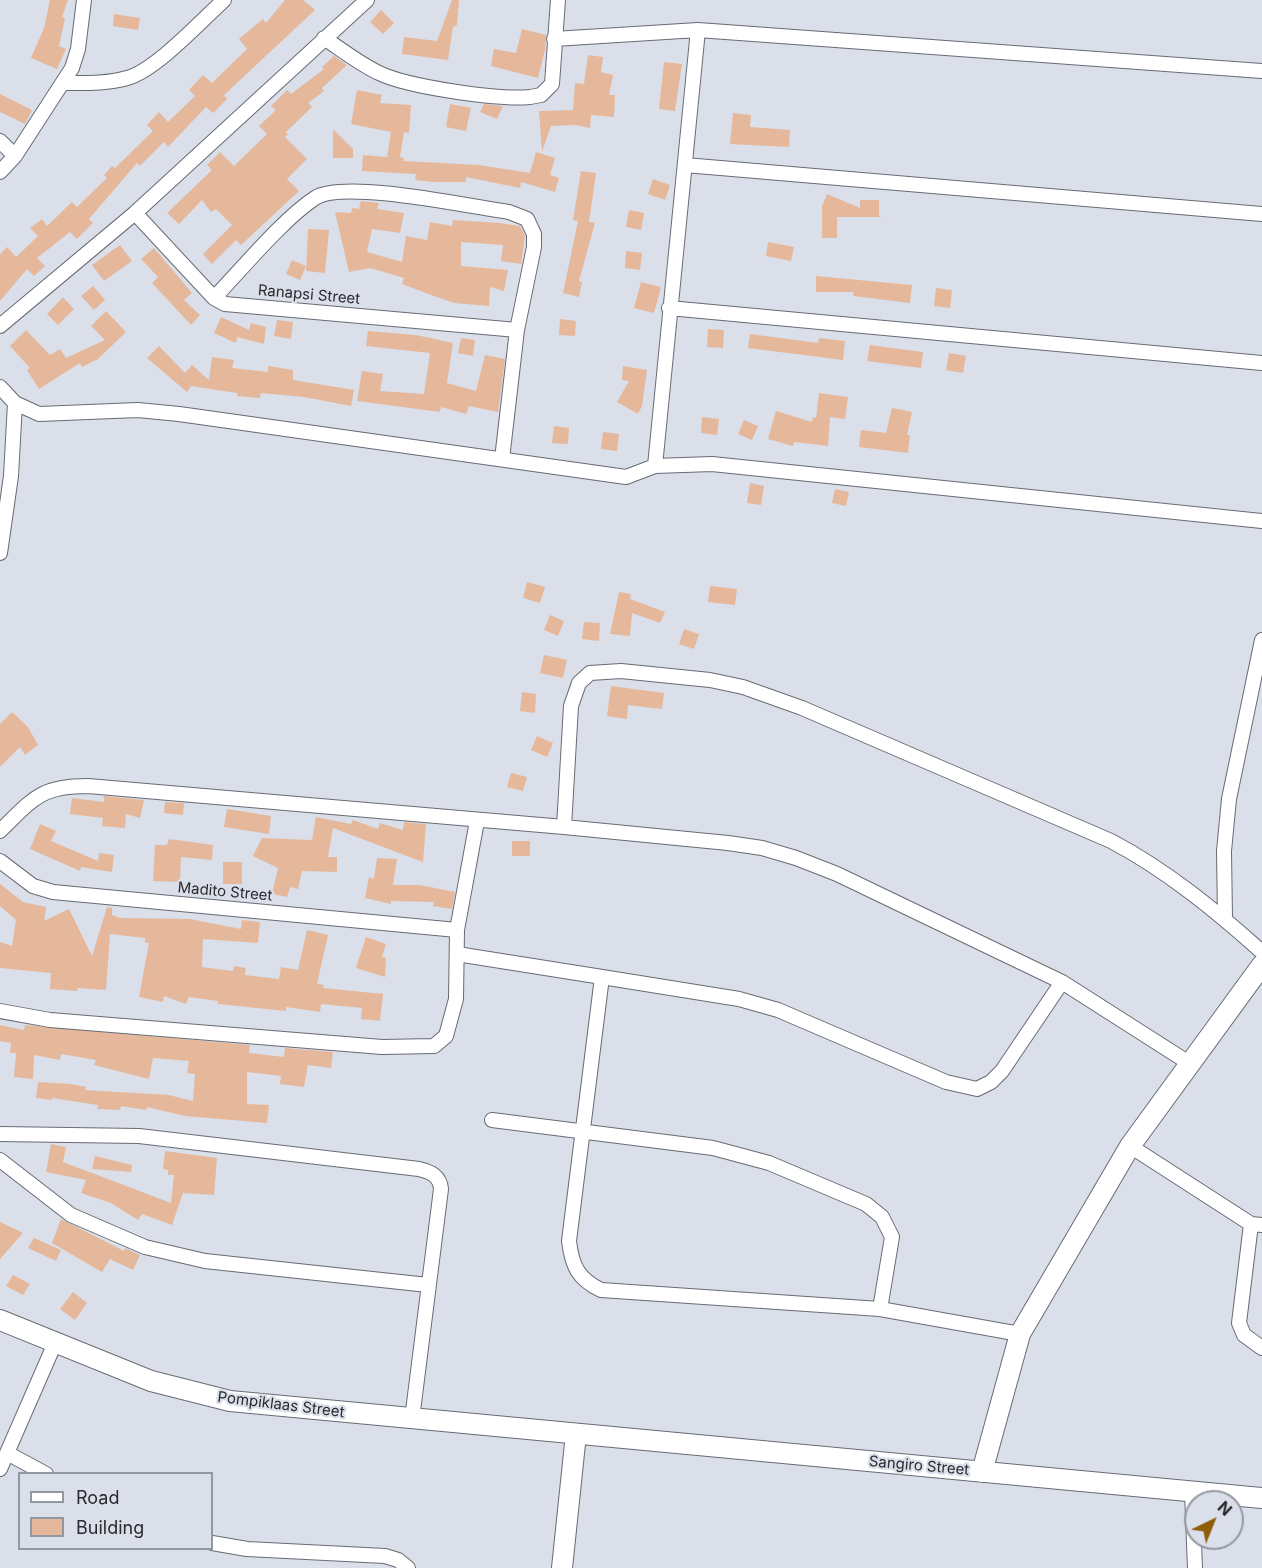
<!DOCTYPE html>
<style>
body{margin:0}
#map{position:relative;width:1262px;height:1568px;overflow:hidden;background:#dadfea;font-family:Inter,sans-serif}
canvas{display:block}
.legend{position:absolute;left:18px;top:1472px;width:195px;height:78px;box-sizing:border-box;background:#dadfea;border:2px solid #93979f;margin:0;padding:8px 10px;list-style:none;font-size:18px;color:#282a2e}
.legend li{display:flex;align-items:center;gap:12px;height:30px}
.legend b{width:30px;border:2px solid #93979f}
.north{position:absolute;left:1184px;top:1490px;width:60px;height:60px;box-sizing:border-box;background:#dadfea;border:2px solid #93979f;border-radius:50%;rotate:43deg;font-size:16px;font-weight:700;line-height:24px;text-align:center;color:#282a2e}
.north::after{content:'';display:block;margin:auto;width:21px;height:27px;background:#8e5d08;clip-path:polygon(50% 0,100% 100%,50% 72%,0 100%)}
</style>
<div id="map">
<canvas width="1262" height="1568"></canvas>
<ul class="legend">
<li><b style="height:8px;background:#fff"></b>Road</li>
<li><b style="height:16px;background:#e5b89b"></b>Building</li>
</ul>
<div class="north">N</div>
</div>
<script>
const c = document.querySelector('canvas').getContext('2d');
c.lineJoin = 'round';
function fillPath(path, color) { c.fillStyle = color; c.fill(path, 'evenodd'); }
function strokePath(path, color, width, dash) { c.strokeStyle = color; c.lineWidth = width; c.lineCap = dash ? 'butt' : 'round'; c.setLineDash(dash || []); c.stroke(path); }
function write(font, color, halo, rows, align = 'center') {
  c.font = font + ' Inter,sans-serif'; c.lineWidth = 4.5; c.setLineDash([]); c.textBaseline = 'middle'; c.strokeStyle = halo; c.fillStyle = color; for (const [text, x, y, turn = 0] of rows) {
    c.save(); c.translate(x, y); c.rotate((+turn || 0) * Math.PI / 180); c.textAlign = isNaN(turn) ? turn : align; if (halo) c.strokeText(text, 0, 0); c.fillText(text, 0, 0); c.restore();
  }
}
const building = new Path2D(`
 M50,0H68L62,17L65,18L59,46L66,49L57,69L31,58L44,28Z
 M285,0H303L315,10L224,95L227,99L213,113L206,107L168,147L164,142L140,166L137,163L89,219L93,223L77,239L70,232L37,258L45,266L34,276L27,269L0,301V254L7,247L16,257L38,236L30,228L42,219L47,226L72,202L77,207L107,178L104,175L112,166L115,168L153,131L147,125L159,112L168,122L195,96L189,90L203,75L212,83L247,49L239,39L263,19L266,23Z
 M452,0H459L457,25L453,27L448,60L402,54L404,37L437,41Z
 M381,10L394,23L383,34L370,22Z
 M114,14L140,18L138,30L113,26Z
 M522,29L546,35L545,50L538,78L491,66L494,49L516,53Z
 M588,55L603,57L601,72L613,75L609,95H615L614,117L591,115L590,128L576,125L551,126L542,152L539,111L573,110L575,83L584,84Z
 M334,56L347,65L322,88L324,91L308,103L312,107L286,132L288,134L285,137L307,159L287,179L299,191L241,245L236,240L212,264L203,254L232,225L216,209L211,212L202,200L179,224L167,213L212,170L207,165L220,152L234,166L267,134L259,126L276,110L271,106L287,90L291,94L324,69L322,67Z
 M664,62L682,64L675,111L659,109Z
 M357,90L382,95L380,103L411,105L409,133L404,132L400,157L404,158L403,161L479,165L530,173L536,152L555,158L550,175L559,178L555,192L521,182L520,188L466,177V182H433L415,180L416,174L362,171L363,155L387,157L391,132L351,124Z
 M0,94L32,110L25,124L0,112Z
 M450,104L471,108L466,131L446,127Z
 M484,104L503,106L497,119L480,112Z
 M733,113L751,115L750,127L790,130L789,147L730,144Z
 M333,129L353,149V158H333Z
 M581,171L596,173L589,222L595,223L579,281L582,282L579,297L563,293L578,221L573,220Z
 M653,179L670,185L665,200L648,194Z
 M827,194L860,208V200H879V216L882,217H837V238H822V206Z
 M361,201L379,203L377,209L404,213L400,233L372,229L367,252L402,262L406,236L427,240L430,222L452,226L453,220L499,223L520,226L525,236L521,264L501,261L503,245L461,242V266L508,270L504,291L490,287L489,306L454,303L434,296L402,284L404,278L370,268L349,272L335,212L351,213L352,208L359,209Z
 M629,210L644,213L641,230L626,227Z
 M308,229L329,230L325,273L306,271Z
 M768,242L794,247L791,261L766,256Z
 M120,245L132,261L104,281L92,265Z
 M154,248L192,293L184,300L200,315L191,325L152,283L158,277L141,259Z
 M626,251L642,253L640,270L625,268Z
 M292,260L306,266L300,280L286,274Z
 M816,276L912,285L910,303L853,296L854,292H816Z
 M641,282L661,287L654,313L634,308Z
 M93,286L105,300L94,310L81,296Z
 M936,288L952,290L950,308L934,306Z
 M63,297L74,309L58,325L47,314Z
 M106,311L126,332L98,359L82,367L80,363L39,389L27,370L30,368L10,346L26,330L50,355L60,349L66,358L105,340L91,326Z
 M221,317L249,330L251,323L266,327L264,344L237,337L236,343L214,333Z
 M560,319L576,321L575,336L559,335Z
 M277,320L293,322L291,339L274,336Z
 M708,329L724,330L723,348L707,347Z
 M368,331L416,335L453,343L447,383L476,391L485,355L505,359L498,412L469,406L466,414L441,407L440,412L357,401L362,371L383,374L380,391L424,394L430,353L366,346Z
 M750,334L818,343L819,338L845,341L843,360L748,348Z
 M461,338L475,340L473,356L458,353Z
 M870,345L923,352L921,368L867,361Z
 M159,346L185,373L192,365L209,380L212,357L234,360L232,368L268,372V366L293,370V380L354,390L351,406L304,397L261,393L260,398L237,396V393L191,386L187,392L147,358Z
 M949,353L966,356L963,373L946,370Z
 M623,366L647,370L642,406L638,414L617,402L629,381L622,380Z
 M819,393L848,397L845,419L830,417L828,446L794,442L793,446L768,439L776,411L812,422L813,417L816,418Z
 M892,408L912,412L907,435H910L908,453L859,447L861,430L886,433Z
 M702,417L719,419L717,435L701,433Z
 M744,420L758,426L752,440L738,434Z
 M554,426L569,428L568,444L552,443Z
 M603,432L619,434L617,451L601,449Z
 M750,483L764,486L761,505L747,503Z
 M835,489L849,492L846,506L832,503Z
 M527,582L545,587L540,603L523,598Z
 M710,586L737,589L735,605L708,602Z
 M619,592L631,594L630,599L665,612L660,623L632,613L630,636L610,634Z
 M550,615L564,621L558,636L544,630Z
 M584,622L600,623L599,641L582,639Z
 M684,629L699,634L694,649L679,644Z
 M544,655L567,660L563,678L540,673Z
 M611,686L664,693L662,709L628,705L627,719L607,716Z
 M522,692L536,694L535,713L520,711Z
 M12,712L28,727L38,745L25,755L20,747L0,767V724Z
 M537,736L553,743L547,757L531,750Z
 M511,773L527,777L523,791L507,787Z
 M104,796L144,800L140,818L126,814L125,828L102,826L103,818L70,814L72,798L104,802Z
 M165,802L184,803L183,815L164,813Z
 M227,809L271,816L269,834L224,827Z
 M316,817L351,824L353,820L378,829L380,823L403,830L404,822L426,824L423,862L333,828L328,857H337V872L302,871L298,889L290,887L287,897L272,894L278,868L253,856L262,838L312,840Z
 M40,824L56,831L51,841L98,861L99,853L114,855L112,872L81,867L80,871L30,849Z
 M169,839L213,845L212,860L181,857L180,882L153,881L155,845H167Z
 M512,841H530V856H512Z
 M377,858L397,859L393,885H420L455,892L452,909L433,906L434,902L391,901V904L365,898L369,877L374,879Z
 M223,862H242V884H223Z
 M0,884L23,902L46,907L44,921L69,909L92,956L107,907L112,908V915L120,918L190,919L241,929L242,920L260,922L258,943L203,939L202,967L233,971L234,966L246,968L245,975L279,979L281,967L298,970L307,930L328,935L317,984L324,985L323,988L383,994L380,1021L361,1019L362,1008L321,1004L320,1012L286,1007V1011L218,1004V1001L189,997L186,1004L164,996L163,1002L139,997L149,943H145V938L110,934L106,990L77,988V991L50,989L51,973L0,968V942L12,946L16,920L0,906Z
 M366,937L386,944L382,957L386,958L385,977L356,968Z
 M0,1025L24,1030L25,1025L250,1045L249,1053L284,1057L285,1048L333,1052L331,1068L308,1065L304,1087L280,1084L281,1076L247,1072V1104L269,1105L267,1123L185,1116L147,1107L146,1110L121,1106L120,1110L97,1109L98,1105L52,1098V1100L36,1098L38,1082L71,1084L86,1087L85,1090L169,1095L193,1101L195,1074L187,1073L189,1061L153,1058L149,1079L94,1065L96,1060L61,1054L60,1060L34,1055L33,1079L14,1077L16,1053H10L11,1043L0,1041Z
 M51,1144L66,1147L63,1162L171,1203L174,1175H168V1170L163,1169L165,1151L217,1158L214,1195L183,1193L172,1225L142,1214L138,1220L111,1203L81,1193L86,1180L46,1172Z
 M95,1156L132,1165L131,1172L92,1169Z
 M61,1219L124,1251L125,1248L140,1255L133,1270L110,1259L102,1272L52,1243Z
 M0,1222L23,1233L0,1259Z
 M34,1238L61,1250L56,1261L28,1248Z
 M13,1275L30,1284L23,1295L6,1286Z
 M73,1292L87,1303L75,1320L60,1309Z`);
const street = new Path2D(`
 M324,38C342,50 360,64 379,73C408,87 498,100 530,97L541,95L552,84L558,0
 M554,39L698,30L1262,71
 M63,83C85,83 106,84 127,78C155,71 201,21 224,0
 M0,141L15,156
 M685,165L1262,214
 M0,172L15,156L72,68L78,49L84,0
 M135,213L214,298L225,304L517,330
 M214,298C242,269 283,219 315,198C344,179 471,207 509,212L527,219L534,234V247L517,330L502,459
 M669,308L1262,363
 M0,326L135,213L367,0
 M0,387L15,403L39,414L138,410L179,414L626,477L655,466L712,464L1262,521
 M655,466L698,30
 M0,553L11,476L15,403
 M564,827L571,706L579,683L590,673L621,671L710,680L743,687L802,708L1111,841C1166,870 1215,910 1262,952
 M0,831C33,799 40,786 88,786L564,827L728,843L762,848L796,858L837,874L1062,982L1189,1063
 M0,861L33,886L53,892L457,930
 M1225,918L1224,851L1229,799L1262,640
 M457,954L602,977
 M0,1011L50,1020L382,1047L434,1046L446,1036L456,999L457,930L477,821
 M492,1120L713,1148L769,1163L866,1204L882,1217L892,1237L880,1309
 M0,1134L139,1136L419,1169C431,1172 440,1176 441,1189L412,1419
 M1130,1146L1251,1224L1262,1225
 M0,1160L71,1215L145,1247L205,1261L428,1285
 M1251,1224L1239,1323L1244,1335L1262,1348
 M1020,1334L880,1309L601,1290C578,1279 572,1266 569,1241L602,977L739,999L778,1010L946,1082L977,1089L991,1082L1002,1071L1062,982
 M7,1453L46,1474
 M0,1469L55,1343
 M1192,1492L1195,1568
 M212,1543L247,1549L385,1556L398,1560L408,1568`);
const secondary = new Path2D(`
 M0,1320L151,1381L230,1401L1262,1498
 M982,1472L1020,1334L1130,1146L1262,965
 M562,1568L576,1434`);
const streetNames = [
 ["Ranapsi Street",309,295,5],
 ["Madito Street",225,892,5],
 ["Pompiklaas Street",281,1405,7],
 ["Sangiro Street",919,1466,5]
];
fillPath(building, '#e5b89b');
strokePath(street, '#676b74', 16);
strokePath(secondary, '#676b74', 22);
strokePath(street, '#fff', 14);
strokePath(secondary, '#fff', 20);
write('15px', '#282a2e', '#dadfea', streetNames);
</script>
